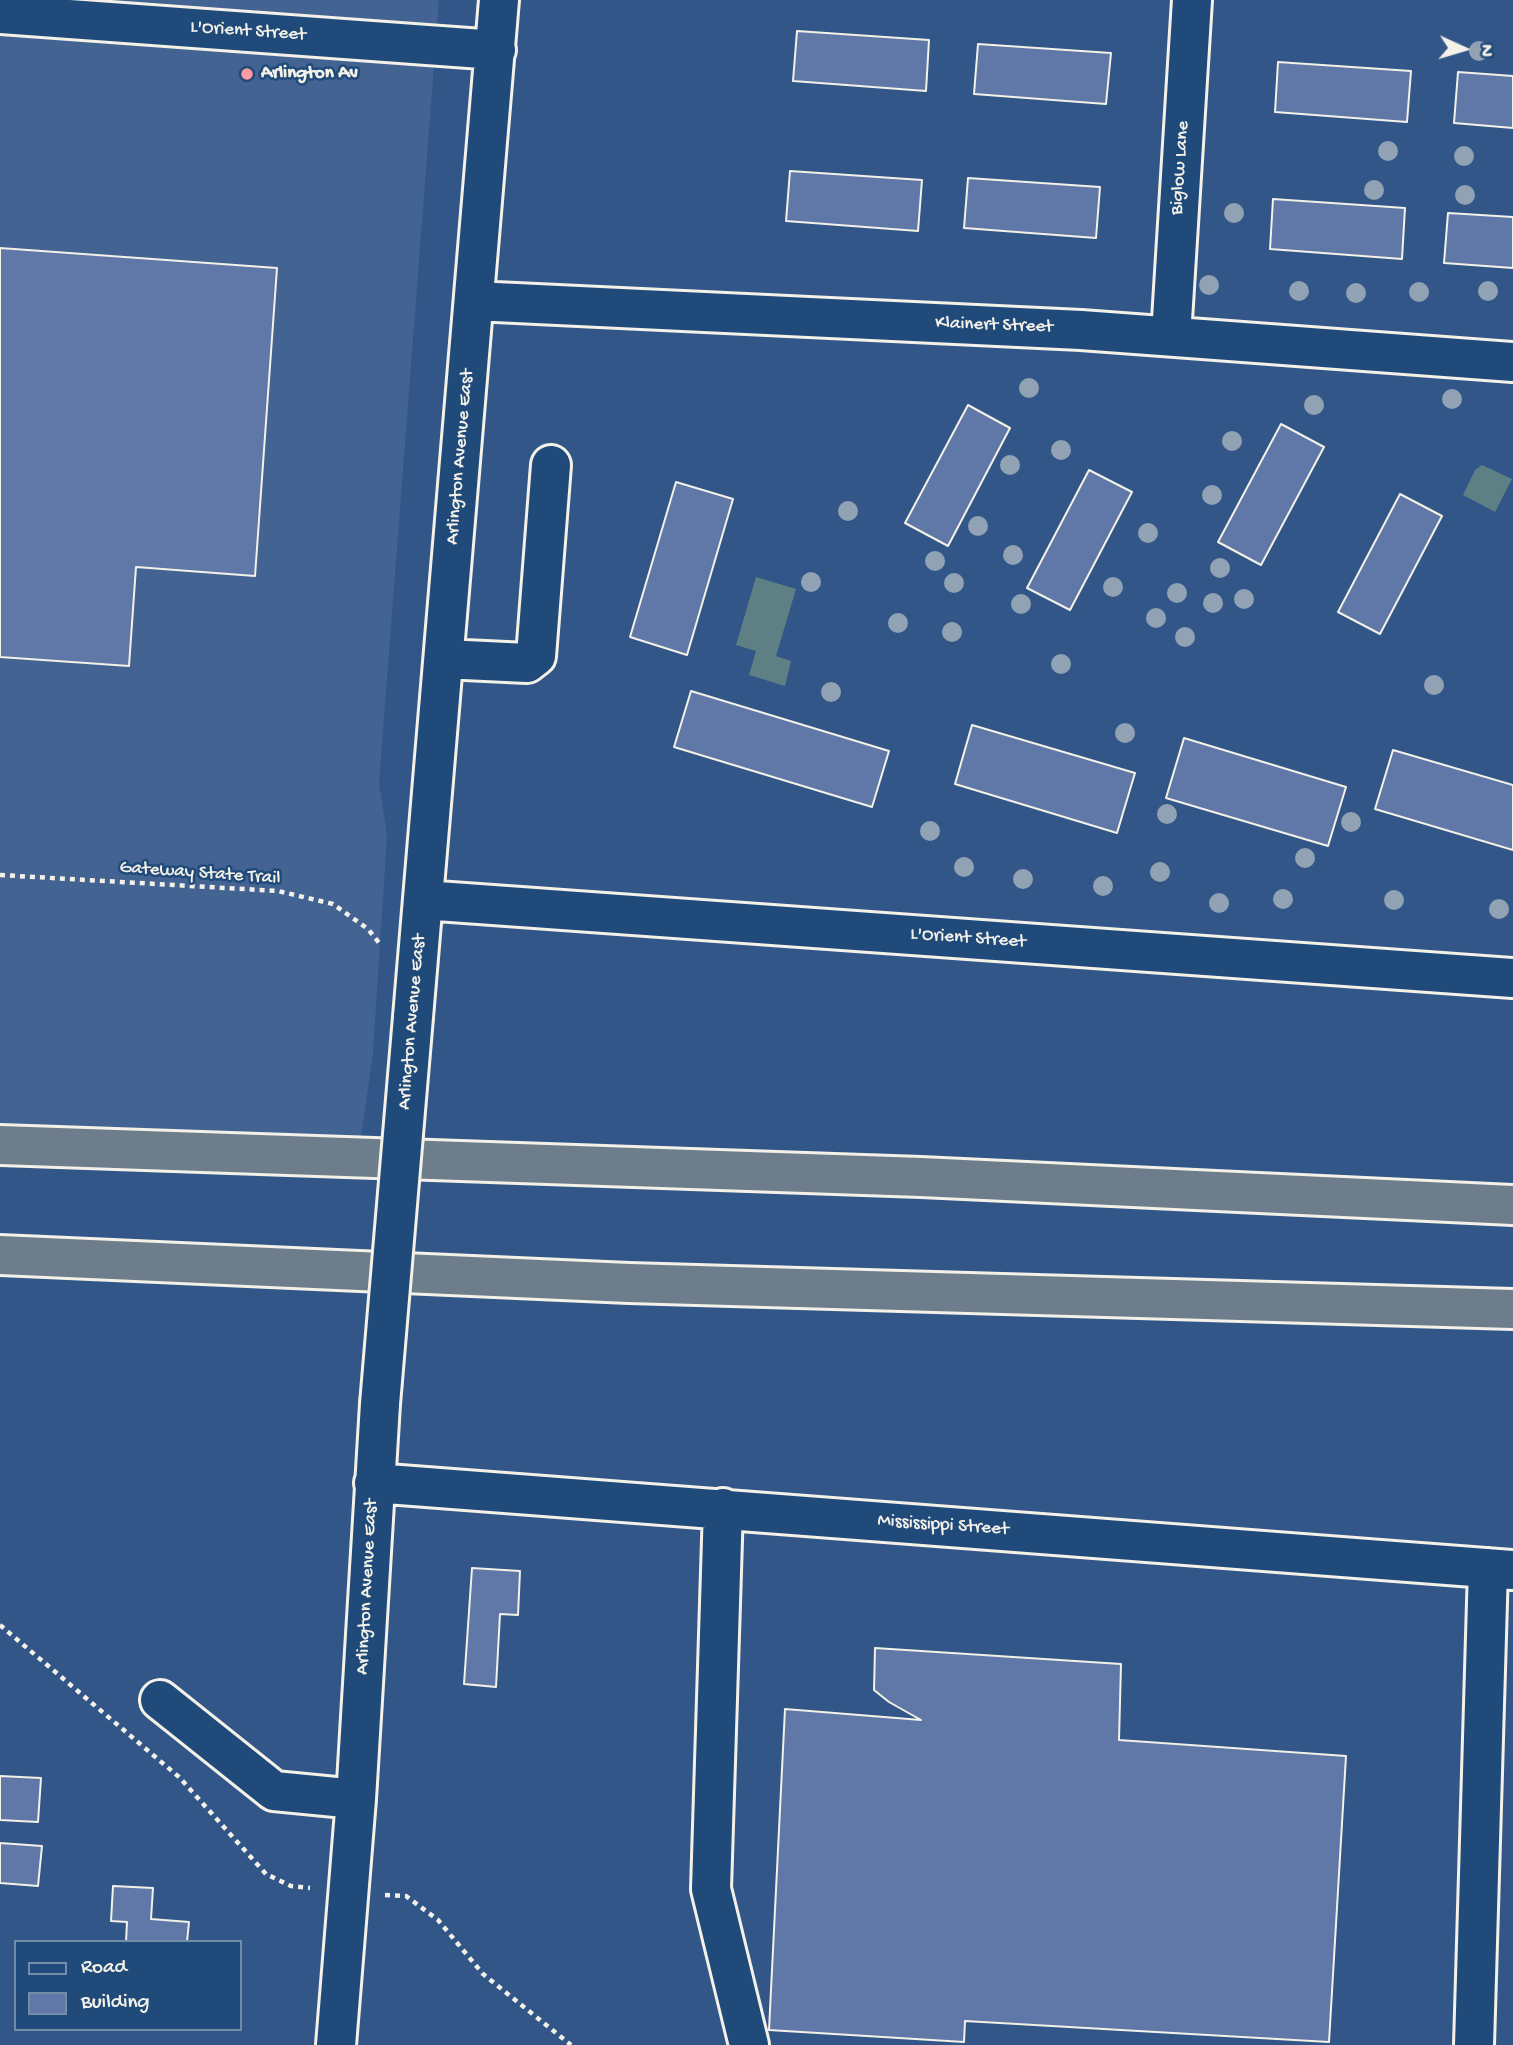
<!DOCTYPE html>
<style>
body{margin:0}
#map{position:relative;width:1513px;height:2045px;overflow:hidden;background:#315687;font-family:"Gochi Hand",sans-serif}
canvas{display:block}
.legend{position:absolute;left:14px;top:1940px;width:228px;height:91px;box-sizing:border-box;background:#1f4a7a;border:2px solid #748da6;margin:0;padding:9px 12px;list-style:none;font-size:21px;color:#f4f1e8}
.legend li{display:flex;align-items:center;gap:14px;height:35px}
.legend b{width:35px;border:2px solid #748da6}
.north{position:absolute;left:1429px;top:14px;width:70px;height:70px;-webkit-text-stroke:5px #1f4a7a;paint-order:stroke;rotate:94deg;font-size:19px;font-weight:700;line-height:28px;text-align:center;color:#f4f1e8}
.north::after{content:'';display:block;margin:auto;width:24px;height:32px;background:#f4f1e8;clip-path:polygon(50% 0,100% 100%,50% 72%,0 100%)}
</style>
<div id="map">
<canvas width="1513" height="2045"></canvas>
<ul class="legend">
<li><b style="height:9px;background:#1f4a7a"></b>Road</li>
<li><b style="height:19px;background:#6078a7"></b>Building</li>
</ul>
<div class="north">N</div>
</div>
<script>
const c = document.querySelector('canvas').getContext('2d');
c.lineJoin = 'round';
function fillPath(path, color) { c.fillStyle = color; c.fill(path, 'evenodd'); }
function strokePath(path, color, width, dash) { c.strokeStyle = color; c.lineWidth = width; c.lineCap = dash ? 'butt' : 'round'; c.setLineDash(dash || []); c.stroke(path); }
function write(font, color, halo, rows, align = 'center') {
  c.font = font + ' "Gochi Hand",sans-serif'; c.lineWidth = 5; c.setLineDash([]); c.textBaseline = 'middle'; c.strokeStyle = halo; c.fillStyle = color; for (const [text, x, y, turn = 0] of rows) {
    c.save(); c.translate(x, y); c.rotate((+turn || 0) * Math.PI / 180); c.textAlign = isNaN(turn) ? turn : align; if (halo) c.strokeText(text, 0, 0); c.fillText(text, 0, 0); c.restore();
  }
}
const built = new Path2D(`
 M0,0H439L379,783L387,835L373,1053L361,1137L0,1126Z`);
const green = new Path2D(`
 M1482,465L1512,479L1495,512L1463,495L1475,470Z
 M756,577L796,589L776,656L791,661L785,686L749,675L756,651L736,645Z`);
const building = new Path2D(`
 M797,31L929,40L926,91L793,81Z
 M978,44L1111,53L1106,104L974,94Z
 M1278,62L1411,71L1407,122L1275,112Z
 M1458,72L1513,76V128L1454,123Z
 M790,171L922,180L918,231L786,221Z
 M968,178L1100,187L1096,238L964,228Z
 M1273,199L1405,208L1402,259L1270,249Z
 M1448,213L1513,217V268L1444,263Z
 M0,248L277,268L255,576L136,567L129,666L0,657Z
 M968,405L1010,428L948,546L905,523Z
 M1281,424L1324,447L1261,565L1218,542Z
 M1089,470L1132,492L1070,610L1027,588Z
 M676,482L733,499L687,655L630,637Z
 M1400,494L1442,516L1380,634L1338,612Z
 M691,691L889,751L872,807L674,747Z
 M972,725L1135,773L1117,833L955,784Z
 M1184,738L1346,787L1328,846L1166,798Z
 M1393,750L1513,785V850L1375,809Z
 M472,1568L520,1571L518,1615L500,1614L496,1687L464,1684Z
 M875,1648L1121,1664L1119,1740L1346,1756L1329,2042L965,2021L964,2042L769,2030L785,1709L921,1720L889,1702L874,1690Z
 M0,1776L41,1778L38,1822L0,1820Z
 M0,1843L42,1846L38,1886L0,1883Z
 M113,1886L153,1888L151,1919L189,1922L187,1942H126L127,1922L111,1921Z`);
const path = new Path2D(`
 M0,875L278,891L333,904L368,929L380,944
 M0,1625L179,1777L266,1874L291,1886L310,1888
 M385,1895L406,1896L438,1920L483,1974L571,2045`);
const minor = new Path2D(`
 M0,14L496,50
 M474,301L1081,330L1513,362
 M1171,336L1192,0
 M444,659L527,663L536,656L551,465
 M423,900L1513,978
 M413,1017L499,0
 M374,1483L1513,1570
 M723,1508L711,1889L749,2045
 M160,1700L274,1791L356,1799
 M336,2045L356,1799L380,1404
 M1474,2045L1488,1568`);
const highway = new Path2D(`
 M0,1145L921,1177L1513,1205
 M0,1255L629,1283L1513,1309`);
const minorBridge = new Path2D(`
 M380,1404L413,1017`);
const trees = [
 [1479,51],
 [1388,151],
 [1464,156],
 [1374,190],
 [1465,195],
 [1234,213],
 [1209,285],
 [1299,291],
 [1488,291],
 [1419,292],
 [1356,293],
 [1029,388],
 [1452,399],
 [1314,405],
 [1232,441],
 [1061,450],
 [1010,465],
 [1212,495],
 [848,511],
 [978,526],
 [1148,533],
 [1013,555],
 [935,561],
 [1220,568],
 [811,582],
 [954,583],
 [1113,587],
 [1177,593],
 [1244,599],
 [1213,603],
 [1021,604],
 [1156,618],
 [898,623],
 [952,632],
 [1185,637],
 [1061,664],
 [1434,685],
 [831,692],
 [1125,733],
 [1167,814],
 [1351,822],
 [930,831],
 [1305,858],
 [964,867],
 [1160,872],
 [1023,879],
 [1103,886],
 [1283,899],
 [1394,900],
 [1219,903],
 [1499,909]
];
const markers = [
 [247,74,7,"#ff9aa2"]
];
const streetNames = [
 ["L'Orient Street",248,32,4],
 ["Biglow Lane",1181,168,-86],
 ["Klainert Street",994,326,2],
 ["Arlington Avenue East",461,457,-85],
 ["Gateway State Trail",200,874,4],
 ["L'Orient Street",968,939,4],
 ["Arlington Avenue East",413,1022,-85],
 ["Mississippi Street",943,1526,4],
 ["Arlington Avenue East",368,1587,-87]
];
const poiNames = [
 ["Arlington Av",261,74]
];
fillPath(built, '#436393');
fillPath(green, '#5e8085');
fillPath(building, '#6078a7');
strokePath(building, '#f4f1e8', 2);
strokePath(minor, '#f4f1e8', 44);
strokePath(highway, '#f4f1e8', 44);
strokePath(path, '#f4f1e8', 4.5, [5, 5]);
strokePath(minor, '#1f4a7a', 38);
strokePath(highway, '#6d7d8c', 38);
strokePath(minorBridge, '#f4f1e8', 44, []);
strokePath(minorBridge, '#1f4a7a', 38);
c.fillStyle = '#90a2b4';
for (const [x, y] of trees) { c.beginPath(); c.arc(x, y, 10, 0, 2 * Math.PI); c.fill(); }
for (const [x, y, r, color] of markers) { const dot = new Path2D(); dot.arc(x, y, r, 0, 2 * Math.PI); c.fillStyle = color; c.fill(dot); strokePath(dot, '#1f4a7a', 2.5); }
write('19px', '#f4f1e8', '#1f4a7a', streetNames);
write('bold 19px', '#f4f1e8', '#1f4a7a', poiNames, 'left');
</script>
